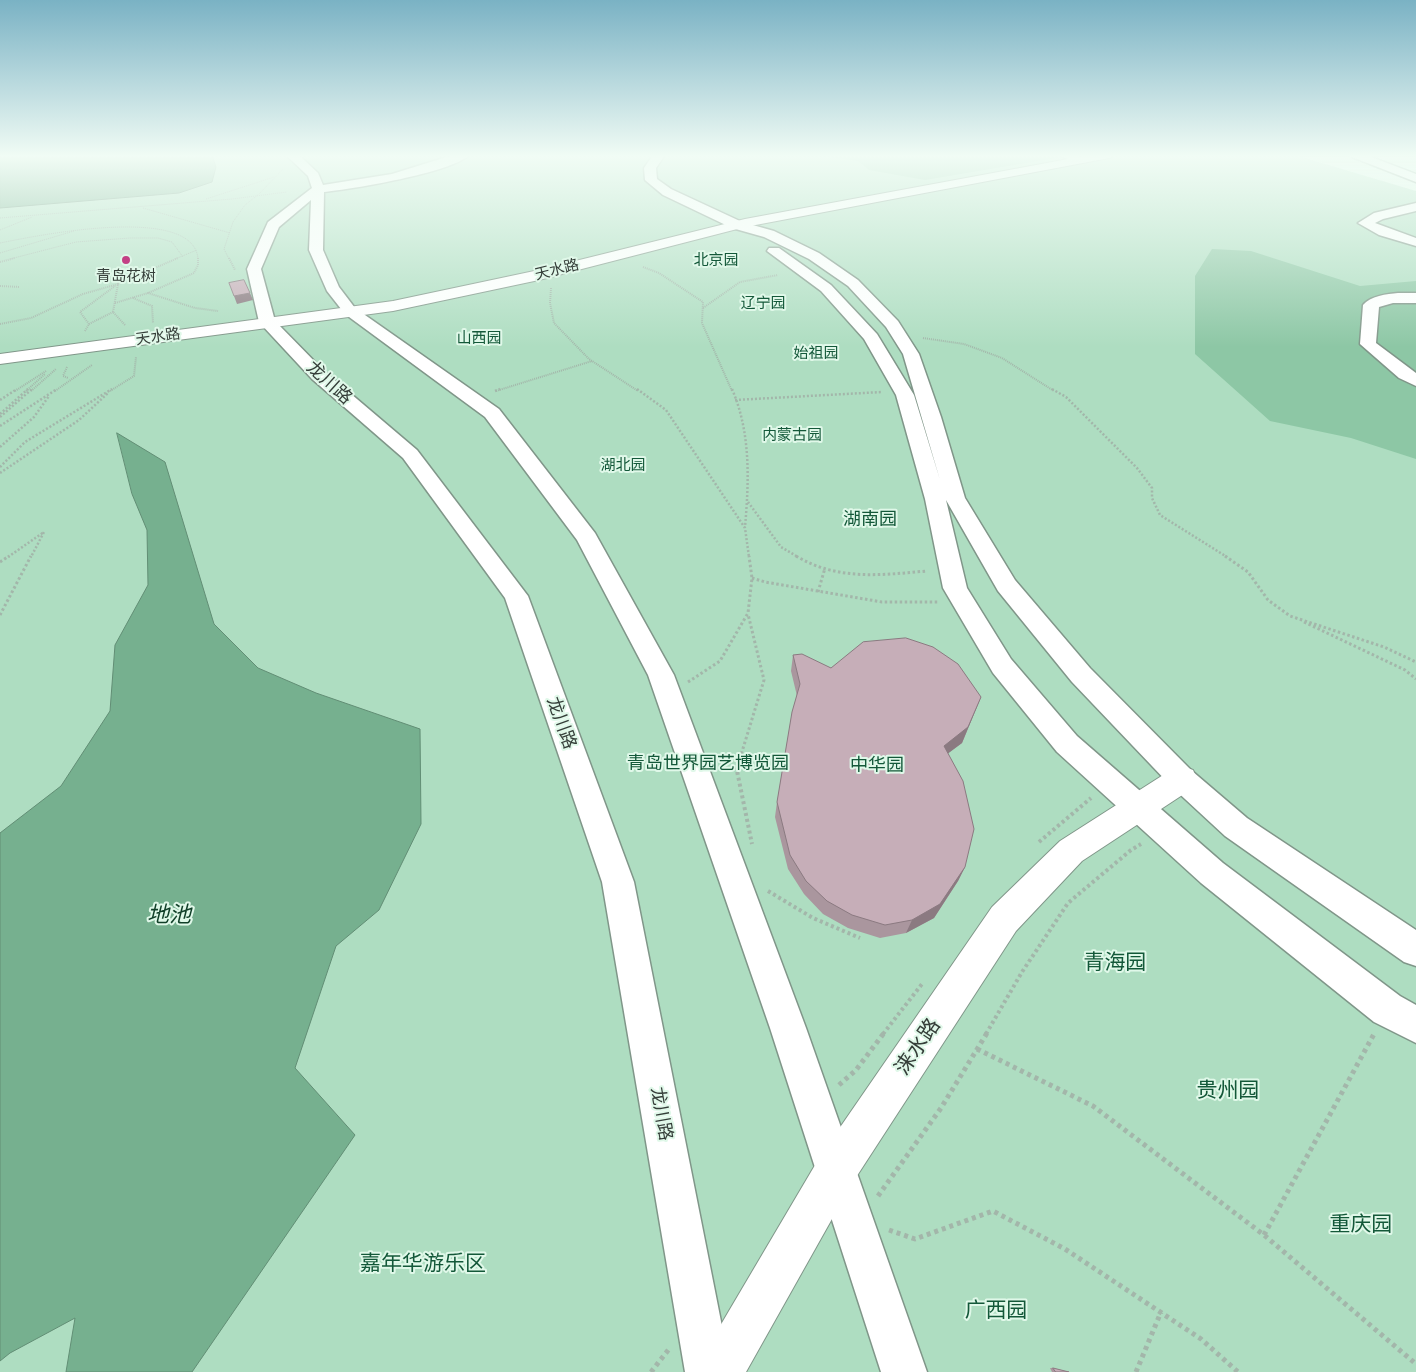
<!DOCTYPE html>
<meta charset="utf-8">
<style>
body{margin:0}
canvas{display:block;background:#e0f8e9}
</style>
<canvas width="1416" height="1372"></canvas>
<script>
const c = document.querySelector('canvas').getContext('2d');
c.lineJoin = 'round';
function fillPath(path, color) { c.fillStyle = color; c.fill(path, 'evenodd'); }
function strokePath(path, color, width, dash) { c.strokeStyle = color; c.lineWidth = width; c.lineCap = dash ? 'butt' : 'round'; c.setLineDash(dash || []); c.stroke(path); }
function write(font, color, halo, rows, align = 'center') {
  c.font = font + ' "IBM Plex Sans","Noto Sans SC",sans-serif'; c.lineWidth = 4; c.setLineDash([]); c.textBaseline = 'middle'; c.strokeStyle = halo; c.fillStyle = color; for (const [text, x, y, turn = 0] of rows) {
    c.save(); c.translate(x, y); c.rotate((+turn || 0) * Math.PI / 180); c.textAlign = isNaN(turn) ? turn : align; if (halo) c.strokeText(text, 0, 0); c.fillText(text, 0, 0); c.restore();
  }
}
const green = new Path2D(`
 M0,155H1295L1416,191V1372H0Z`);
const forest = new Path2D(`
 M826,155H1073L925,180L869,170L858,161L828,157Z
 M1212,249L1251,251L1360,286L1416,281V459L1351,438L1270,421L1195,354V276Z`);
const water = new Path2D(`
 M0,155H212L216,167L212,182L179,193L0,208Z
 M117,433L165,462L214,624L258,668L316,693L420,729L421,824L379,910L336,946L295,1068L355,1135L192,1372H66L75,1318L10,1353L0,1361V833L61,786L110,711L115,645L148,585L147,530L132,494Z`);
const pathFar5 = new Path2D(`
 M206,199L274,177
 M143,208L230,233
 M0,218L232,199L287,192
 M0,230L32,217
 M0,243C35,236 194,203 198,259
 M0,253L74,231
 M10,259L76,242L130,238H158L172,242L183,257
 M175,259L197,250
 M229,259L224,249L233,222L245,205L259,194L283,169`);
const pathFar4 = new Path2D(`
 M198,258V265L194,273L148,293L195,308L218,311
 M229,258L235,270
 M0,262L15,258
 M643,267L659,273L703,302L702,323L732,391
 M114,273L118,278V284
 M0,286L20,287
 M551,288L550,303L554,323L589,359L638,391
 M133,298L152,306L153,323
 M115,303L148,293
 M703,308L740,282L778,275
 M0,324L31,318L83,294L118,284
 M89,324L113,312
 M125,325L113,312L118,284L178,258
 M85,331L89,324L80,312L115,286
 M923,338L964,344L1002,358L1054,391
 M67,367L63,376L68,378
 M15,391L46,371
 M26,391L45,374
 M31,391L56,369
 M55,391L92,365
 M110,391L134,376L136,357
 M496,391L592,361`);
const pathFar3 = new Path2D(`
 M637,389L666,410L745,528L749,557
 M732,389C751,433 749,481 745,527
 M1052,389L1066,397L1137,468L1152,488V498L1160,515L1227,557
 M495,391L500,389
 M0,400L17,389
 M735,400L882,392
 M0,414L28,389
 M0,417L32,389
 M0,426L57,389
 M0,447L34,417L49,396
 M0,467L25,442L112,389
 M0,473L79,420L108,393
 M748,502L781,547L798,557
 M8,557L44,532L31,557`);
const pathFar2 = new Path2D(`
 M796,556C838,581 881,575 927,571
 M1225,556L1248,572L1268,600L1290,616L1384,647L1416,662
 M0,562L9,556
 M752,578L765,582L882,602H938
 M818,592L825,568
 M0,615L31,556
 M1304,622L1405,670L1416,679
 M688,682L720,661L748,613L752,578L749,556
 M737,768L764,680L748,614`);
const pathFar1 = new Path2D(`
 M736,766L752,844
 M1039,842L1091,798
 M768,891L813,918L860,938
 M883,1034L922,984
 M986,1034L1022,972L1068,903L1131,850L1141,844`);
const path = new Path2D(`
 M977,1049L1093,1106L1264,1235L1416,1364
 M839,1085L856,1070L884,1033
 M878,1196L941,1108L987,1033
 M889,1230L915,1239L993,1211L1065,1249L1201,1339L1238,1372
 M1264,1235L1374,1034
 M651,1372L669,1349
 M1136,1372L1161,1312`);
const street = new Path2D(`
 M286,155H299L318,173L323,185L392,174L453,155H469C451,173 352,189 324,192L323,250L339,287L355,308L499,409L595,533L674,675L806,1028L927,1372H881L770,1028L648,675L577,540L485,417L345,314L327,291L309,250L311,200L279,227L261,269L275,321L324,371L417,450L528,596L634,882L731,1372H685L602,882L505,598L403,458L312,379L259,322L247,269L268,222L312,188L308,176Z
 M653,155H665L656,168L657,179L671,189L742,222L774,231L819,253L858,280L898,321L919,354L941,417L965,498L1015,580L1090,668L1192,771L1247,818L1416,930V966L1404,962L1225,836L1172,787L1072,682L998,591L946,500L967,588L1011,659L1077,736L1223,863L1400,996L1416,1005V1043L1374,1022L1201,883L1057,752L993,673L943,588L925,499L896,395L864,339L821,291L767,251L769,248H779L831,285L877,334L914,395L940,480L903,354L886,327L848,286L809,259L764,237L732,228L663,195L645,180L644,168Z
 M1059,155H1075L1083,160L1077,163Z
 M1350,155H1366L1416,174V182L1352,157Z
 M1416,203V211L1383,219L1375,223L1416,238V246L1379,235L1358,223L1374,213Z
 M1398,293H1416V303H1393L1379,307L1376,343L1416,373V386L1399,378L1360,344L1363,305C1370,296 1387,294 1398,293Z`);
const secondary = new Path2D(`
 M1090,155H1115L1109,158L745,227L539,280L393,311L0,364V354L393,301L539,270L745,219Z
 M1182,766L1193,770L1197,779L1193,788L1082,861L1016,931L851,1185L746,1372H696L703,1355L821,1155L992,907L1060,841L1171,770Z`);
const wall = new Path2D(`
 M793,655L831,668L981,697L962,743L948,753L965,867L958,881L934,918L906,933L880,938L848,928L823,914L804,894L788,869L775,817L777,802L797,696L791,671Z
 M1050,1368H1053L1069,1372H1052Z`);
const shadedWall = new Path2D(`
 M250,293L253,300L237,304L234,296Z
 M981,697L962,743L938,761L944,746Z
 M965,867L958,881L934,918L906,933L912,920Z`);
const building = new Path2D(`
 M244,280L250,293L234,296L229,283Z
 M906,638L933,647L958,664L981,697L968,727L944,746L963,781L974,829L965,867L940,904L912,920L885,925L852,915L827,901L806,881L790,855L777,802L792,712L800,684L793,655L802,654L831,668L863,642Z
 M1053,1368L1069,1372H1056Z`);
const markers = [
 [126,260,5,"#c34085"]
];
const farParknames = [
 ["北京园",716,261],
 ["辽宁园",763,304],
 ["山西园",479,339],
 ["始祖园",816,354],
 ["内蒙古园",792,436],
 ["湖北园",623,466]
];
const farStreetnames = [
 ["天水路",557,270,-14],
 ["天水路",158,337,-8]
];
const farPoinames = [
 ["青岛花树",126,277]
];
const streetNames = [
 ["龙川路",329,383,42],
 ["龙川路",561,723,70],
 ["龙川路",661,1114,80]
];
const parkNames = [
 ["湖南园",870,520],
 ["青岛世界园艺博览园",708,764],
 ["中华园",877,766]
];
const nearParknames = [
 ["青海园",1115,963],
 ["贵州园",1228,1091],
 ["重庆园",1361,1225],
 ["嘉年华游乐区",423,1264],
 ["广西园",996,1311]
];
const nearStreetnames = [
 ["涞水路",918,1047,-56]
];
const nearWaternames = [
 ["地池",169,916]
];
fillPath(green, '#aeddc1');
fillPath(forest, '#8dc7a5');
fillPath(water, '#76b08f');
strokePath(water, '#628e75', 1);
strokePath(street, '#809689', 3);
strokePath(secondary, '#809689', 2);
strokePath(pathFar5, '#a3b6aa', 1, [1, 1]);
strokePath(pathFar4, '#a3b6aa', 2, [1, 1]);
strokePath(pathFar3, '#a3b6aa', 2.5, [2, 2]);
strokePath(pathFar2, '#a3b6aa', 3, [2.5, 2.5]);
strokePath(pathFar1, '#a3b6aa', 4, [3, 3]);
strokePath(path, '#a3b6aa', 5, [4, 4]);
fillPath(street, '#fff');
fillPath(secondary, '#fff');
fillPath(wall, '#aa969e');
fillPath(shadedWall, '#8b7a81');
fillPath(building, '#c6aeb8');
strokePath(building, '#8b7a81', 1);
const sky = c.createLinearGradient(0, 0, 0, 347);
sky.addColorStop(0, '#7ab2c4');
sky.addColorStop(0.45, '#f1fcf5');
sky.addColorStop(1, '#f1fcf500');
c.fillStyle = sky;
c.fillRect(0, 0, 1416, 347);
for (const [x, y, r, color] of markers) { const dot = new Path2D(); dot.arc(x, y, r, 0, 2 * Math.PI); c.fillStyle = color; c.fill(dot); strokePath(dot, '#e0f8e9', 2); }
write('15px', '#135839', '#e0f8e9', farParknames);
write('15px', '#353e39', '#e0f8e9', farStreetnames);
write('15px', '#353e39', '#e0f8e9', farPoinames);
write('18px', '#353e39', '#e0f8e9', streetNames);
write('18px', '#135839', '#e0f8e9', parkNames);
write('21px', '#135839', '#e0f8e9', nearParknames);
write('21px', '#353e39', '#e0f8e9', nearStreetnames);
write('italic 22px', '#103f28', '#e0f8e9', nearWaternames);
</script>
